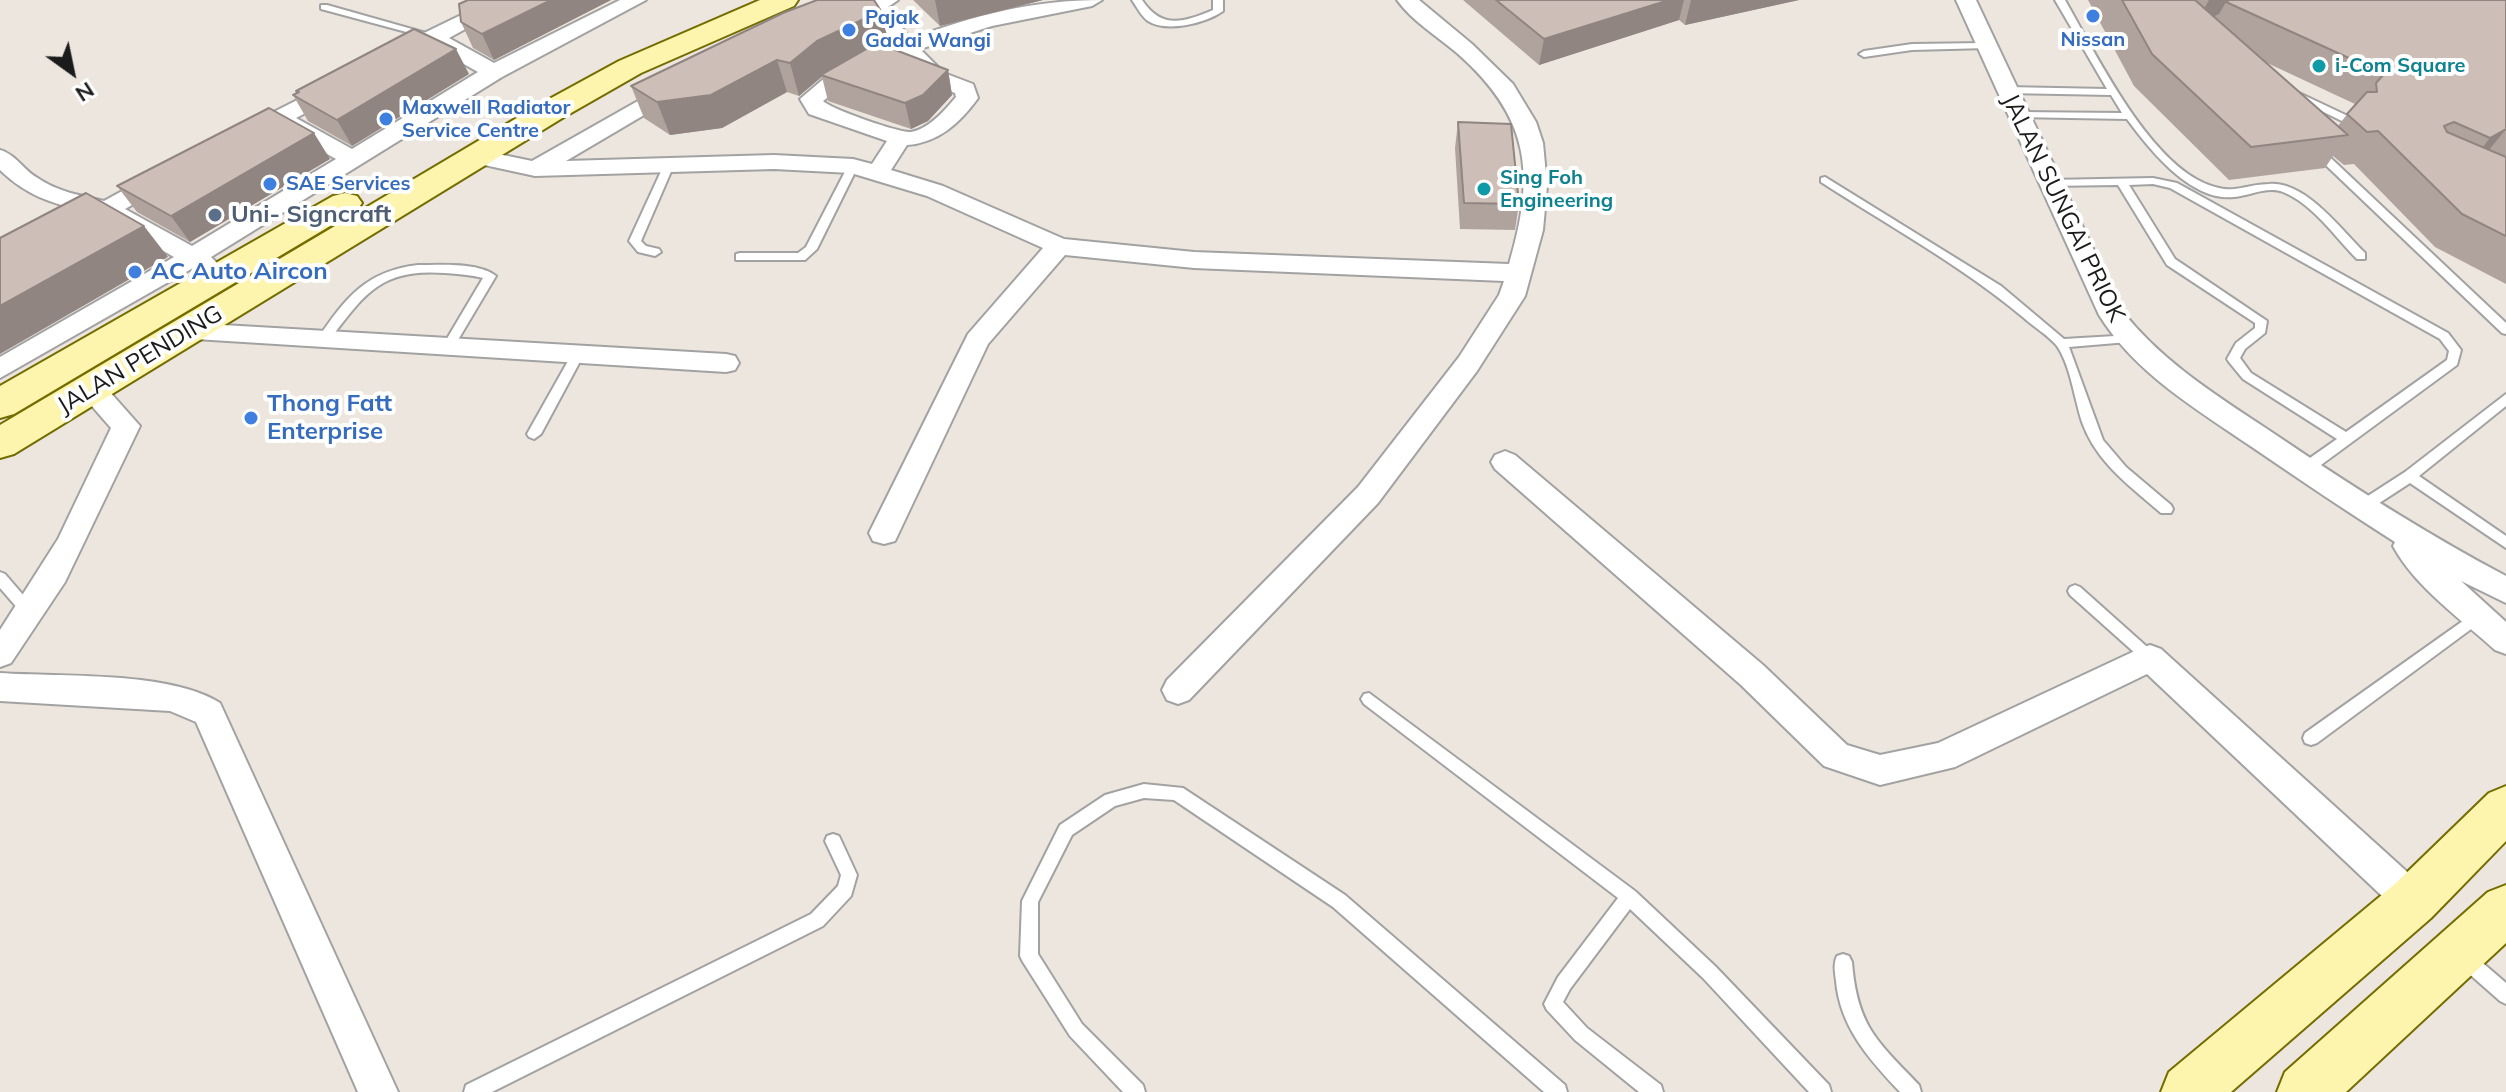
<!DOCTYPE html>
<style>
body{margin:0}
#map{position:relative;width:2506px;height:1092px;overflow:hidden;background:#ede6df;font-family:Mulish,sans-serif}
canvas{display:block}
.north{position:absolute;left:32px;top:32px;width:80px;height:80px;-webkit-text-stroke:6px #fff;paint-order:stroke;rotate:147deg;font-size:22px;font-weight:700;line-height:32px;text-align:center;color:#1b1b1b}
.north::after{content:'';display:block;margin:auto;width:28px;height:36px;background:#1b1b1b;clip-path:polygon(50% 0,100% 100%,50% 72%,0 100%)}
</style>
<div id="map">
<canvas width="2506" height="1092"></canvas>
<div class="north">N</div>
</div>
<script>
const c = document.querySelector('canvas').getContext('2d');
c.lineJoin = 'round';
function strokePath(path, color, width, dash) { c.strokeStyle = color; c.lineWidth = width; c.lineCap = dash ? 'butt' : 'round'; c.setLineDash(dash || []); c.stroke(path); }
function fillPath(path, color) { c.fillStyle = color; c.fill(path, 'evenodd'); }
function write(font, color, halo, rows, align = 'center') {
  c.font = font + ' Mulish,sans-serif'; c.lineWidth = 8; c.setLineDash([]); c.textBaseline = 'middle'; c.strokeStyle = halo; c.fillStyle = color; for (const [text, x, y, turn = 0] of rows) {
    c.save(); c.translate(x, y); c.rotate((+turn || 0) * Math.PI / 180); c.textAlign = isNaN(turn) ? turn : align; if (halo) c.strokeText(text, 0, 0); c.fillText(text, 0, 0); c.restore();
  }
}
const lane = new Path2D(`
 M1132,0H1142C1162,30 1184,22 1213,10V0H1223V11C1206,23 1167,33 1148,21C1141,16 1137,7 1132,0Z
 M2055,0H2065C2096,54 2146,157 2204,183C2235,196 2239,185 2269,184C2306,181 2341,230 2365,253V259H2357C2335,237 2313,204 2283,192C2267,186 2249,196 2234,197C2191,202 2149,149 2127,119L2014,117L2013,115L2018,112L2122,113L2111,95L2006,93L2001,90L2006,87L2107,89Z
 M321,5H327L433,35L425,37L321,9Z
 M1984,43L1988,44V48L1912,50L1864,57L1859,54L1864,51L1912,44Z
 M2297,92L2352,118L2353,120L2348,123L2344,122L2293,97V93Z
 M2315,146L2319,147L2506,323V334L2502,333L2311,151V147Z
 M853,163L858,166L817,249L805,260H736V254L740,253H798L806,247L848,166Z
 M668,164L673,167L641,241L646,246L659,249L661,252L655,256L638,252L629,241L663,167Z
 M1825,177L2001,286L2064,339L2132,335L2134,338L2132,341L2128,342L2069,347L2103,440L2126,467L2171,505L2173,509L2171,513H2161C2130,486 2096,462 2082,422C2074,398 2071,367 2057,346C2049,336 2034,327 2024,318C1962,266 1889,226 1821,182V178Z
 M2153,178L2177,183L2448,333L2461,350L2457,365L2310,473H2300L2298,469L2300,465L2337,439L2243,379L2229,362L2227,359L2236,343L2255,328V323L2167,265L2118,185L2049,186L2043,183L2049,180ZM2153,184L2170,188L2440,339L2449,351L2447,360L2346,432L2251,373L2240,358L2245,349L2265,333L2267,321L2175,259L2129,185Z
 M418,265C441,265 478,262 496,276L452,350H444L442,347L483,278C471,275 458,274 445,273C379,268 364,295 327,343H319L317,340C345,298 366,271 418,265Z
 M578,350L584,354L541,434L534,439L529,437L527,434L572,354Z
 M2506,394V406L2419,476L2506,536V548L2410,483L2367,511H2357L2355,507L2357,503L2405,472Z
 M0,572L5,574L36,610L38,614L36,618H26L0,588Z
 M2075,585L2080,587L2155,654L2157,658L2155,662L2150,664L2145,662L2070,595L2068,591L2070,587Z
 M2477,611L2482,613L2484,617L2482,621L2317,743L2311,745L2305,743L2303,738L2305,733Z
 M1369,693L1635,891L1715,966L1829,1085L1831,1092H1809L1703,978L1630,909L1570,989L1563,1002L1587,1028L1661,1085L1663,1092H1639L1575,1040L1547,1010L1544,1004L1558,977L1618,898L1364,704L1361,699L1364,694Z
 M1144,784L1183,788L1345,895L1565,1085L1567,1092H1544L1333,907L1174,800L1144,798L1115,806L1072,835L1038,902V954L1082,1024L1143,1085L1145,1092H1123L1070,1036L1023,962L1020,956L1022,901L1060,825L1105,795Z
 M833,834L839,836L857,875L851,896L823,926L492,1092H464L466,1085L811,914L838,886L841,875L825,841L827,836Z
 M2464,950L2470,952L2506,983V1004L2500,1001L2458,964L2455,958L2458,952Z
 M1843,954L1849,956L1852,962C1857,1026 1877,1041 1919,1085L1921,1092H1900C1869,1059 1840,1027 1836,981C1835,972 1833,964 1837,956Z`);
const street = new Path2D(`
 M492,0H518L449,38L494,63L620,0H646L502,77L211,257L219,265L215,271L206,273L193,268L0,378V357L174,257L107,219L86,231H68L65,226L85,211C50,203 26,195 0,170V150C15,154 23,169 36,177C57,192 80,195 104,201L153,174H169L173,179L169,184L125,209L192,246L336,159L279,127L246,142L235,135L238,130L335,81L346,88L343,93L296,118L352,149L478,72L432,46L395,62L384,56L387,51Z
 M863,0H898L888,7L910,39C976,15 1032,0 1102,0L1092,6L992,26L920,49L944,73L973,84L978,98C960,123 938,143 907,145L891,170L943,186L1064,239L1194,252L1509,264C1536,174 1530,117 1457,53C1437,36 1412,21 1397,0H1419L1472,44L1513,84L1536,122L1543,143L1547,186L1543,230L1525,296L1477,371L1378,503L1189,700L1178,704L1167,700L1162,690L1167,680L1358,487L1459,357L1499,295L1504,281L1194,268L1065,255L988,344L895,541L884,544L873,541L869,533L968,334L1043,248L927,196L851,173L774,169L535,176L466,161L462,156L474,149L532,161L675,80L683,82L686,87L683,92L566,161L774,155L853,159L872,164L887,141L809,114L800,99L827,76L893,45L871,12L840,22L830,16ZM902,56L928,83L955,93L956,97C945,110 929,129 911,132C899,133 831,109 823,101L843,86Z
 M1956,0H1976L2123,312C2165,365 2221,398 2276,435C2350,485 2426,534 2506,576V603L2461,581L2506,622V654L2495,650C2461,619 2415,587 2393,546L2395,542C2346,511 2299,479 2252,447C2196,409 2135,373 2099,315Z
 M188,323L726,354L735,356L739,363L735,370L726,372L179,338L175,332L179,326Z
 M91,379L101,382L140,426L65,582L11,663L0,667V630L58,539L111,428L77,389L81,382Z
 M1505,451L1515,455L1763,665L1847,745L1880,755L1938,743L2139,649L2150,645L2161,649L2426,889L2431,901L2426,913L2413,918L2400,913L2147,674L1955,767L1880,785L1824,766L1741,685L1495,469L1491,462L1495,455Z
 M0,673C61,677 170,671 220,703L398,1092H358L196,722L170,711L0,701Z`);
const secondary = new Path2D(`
 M760,0H798L794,6L641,73L564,117L14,454L0,458V425L542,103L619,61Z
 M345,193L357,196L362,203L357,210L14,414L0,418V386L333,196Z
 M2506,786V841L2431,918L2231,1092H2161L2169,1072L2395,884L2489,793Z
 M2506,885V943L2346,1092H2277L2285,1072L2488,892Z`);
const wall = new Path2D(`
 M468,0H611L494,60L473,48L461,22Z
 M913,0H1043L940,26Z
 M1463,0H1799L1685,25L1679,20L1539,65Z
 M2088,0H2506V284L2435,247L2354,164L2344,165L2333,156L2325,168L2229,180L2134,86ZM2265,62L2355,104L2338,126Z
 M881,11L889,44L884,46L948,70L952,95L928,121L911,129L828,101L822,77L799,96L787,92L722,128L670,135L644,118L631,86Z
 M469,74L352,146L308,121L293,95L297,93L296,91Z
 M1458,122L1519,204L1515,230L1460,229L1455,148Z
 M330,159L190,242L137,212L117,186Z`);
const shadedWall = new Path2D(`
 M551,0H611L494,60L482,34Z
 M935,0H1043L940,26Z
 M1669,0H1684L1679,20L1539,65L1544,39Z
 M1691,0H1799L1685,25Z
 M2209,0H2247L2226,2L2219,14L2195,25Z
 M881,11L889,44L826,73L799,96L790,63L817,41Z
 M456,49L469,74L352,146L337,120Z
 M777,60L787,92L722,128L670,135L657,102Z
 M948,70L952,95L928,121L911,129L905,103Z
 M2506,129L2480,161L2464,171L2490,138Z
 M314,133L330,159L190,242L171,216Z
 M144,226L168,257L0,354V306Z`);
const building = new Path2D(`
 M468,0H551L482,34L461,22L459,4Z
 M817,0H874L881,11L817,41L790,63L777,60L711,95L657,102L631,86L783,13Z
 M1496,0H1669L1544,39Z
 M2122,0H2195L2348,135L2251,147L2152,54Z
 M2229,0H2506V129L2490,138L2454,122L2444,126L2447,132L2506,157V236L2462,214L2378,131L2367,132L2347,114L2367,92H2377L2376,83L2384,74L2226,2Z
 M414,29L456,49L337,120L293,95L299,92L296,91Z
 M877,43L948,70L923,95L905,103L821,75Z
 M269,108L314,133L171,216L117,186Z
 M1458,122L1511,124L1519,204L1464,203Z
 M86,193L144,226L0,306V238Z`);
const markers = [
 [2093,16,8,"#3f7fe0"],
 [849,30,8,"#3f7fe0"],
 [2319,66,8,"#0f9aa8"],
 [386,119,8,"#3f7fe0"],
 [270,184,8,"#3f7fe0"],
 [1484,189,8,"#0f9aa8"],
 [215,215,8,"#5c6f8a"],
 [135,272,8,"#3f7fe0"],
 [251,418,8,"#3f7fe0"]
];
const farShopnames = [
 ["Pajak",865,18],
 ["Gadai Wangi",865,41],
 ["Nissan",2093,40,"center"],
 ["Maxwell Radiator",402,108],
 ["Service Centre",402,131],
 ["SAE Services",286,184]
];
const farCulturenames = [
 ["i-Com Square",2335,66],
 ["Sing Foh",1500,178],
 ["Engineering",1500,201]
];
const streetNames = [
 ["JALAN SUNGAI PRIOK",2063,208,64],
 ["JALAN PENDING",140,360,-31]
];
const serviceNames = [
 ["Uni- Signcraft",231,215]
];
const shopNames = [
 ["AC Auto Aircon",151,272],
 ["Thong Fatt",267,404],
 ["Enterprise",267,432]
];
strokePath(lane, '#a2a2a2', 4);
strokePath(street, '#a2a2a2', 4);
strokePath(secondary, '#736d00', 4);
fillPath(lane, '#fff');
fillPath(street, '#fff');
fillPath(secondary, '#fdf4ad');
fillPath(wall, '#b0a39e');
fillPath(shadedWall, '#908581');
fillPath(building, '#cdbeb8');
strokePath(building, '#908581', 2);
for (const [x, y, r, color] of markers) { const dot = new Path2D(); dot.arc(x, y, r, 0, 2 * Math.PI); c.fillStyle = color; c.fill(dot); strokePath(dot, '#fff', 3); }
write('bold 20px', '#366cbe', '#fff', farShopnames, 'left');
write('bold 20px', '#0d838f', '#fff', farCulturenames, 'left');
write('24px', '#1b1b1b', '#fff', streetNames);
write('bold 24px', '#4e5e75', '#fff', serviceNames, 'left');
write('bold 24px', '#366cbe', '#fff', shopNames, 'left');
</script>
